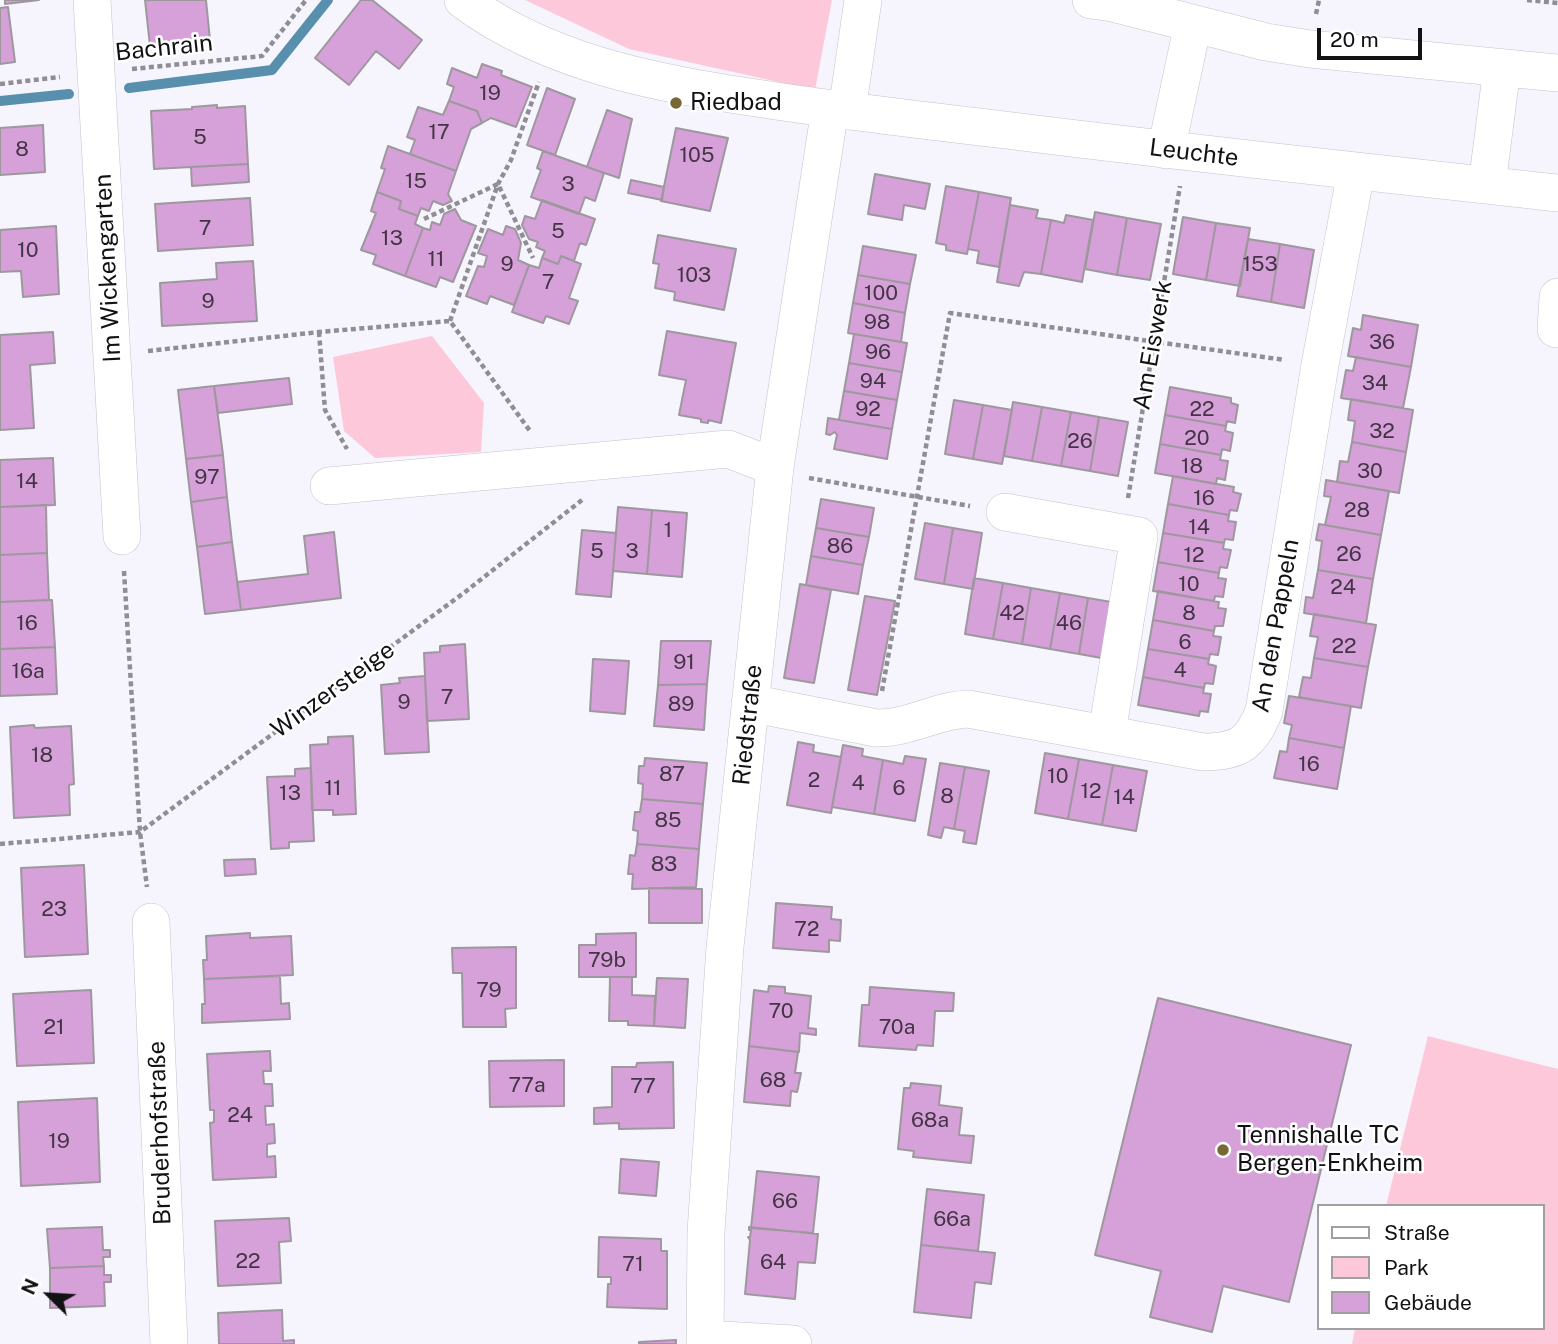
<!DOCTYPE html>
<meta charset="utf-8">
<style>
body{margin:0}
#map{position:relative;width:1558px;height:1344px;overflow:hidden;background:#f6f4fd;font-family:"Public Sans",sans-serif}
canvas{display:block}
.legend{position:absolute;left:1317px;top:1204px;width:228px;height:126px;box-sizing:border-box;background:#fff;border:2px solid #a0a0a1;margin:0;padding:9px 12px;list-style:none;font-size:21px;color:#121114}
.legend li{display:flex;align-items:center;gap:14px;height:35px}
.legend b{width:35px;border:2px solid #a0a0a1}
.north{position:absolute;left:14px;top:1260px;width:70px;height:70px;-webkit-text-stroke:5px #fff;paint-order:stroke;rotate:294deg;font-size:19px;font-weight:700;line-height:28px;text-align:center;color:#121114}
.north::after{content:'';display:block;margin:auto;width:24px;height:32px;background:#121114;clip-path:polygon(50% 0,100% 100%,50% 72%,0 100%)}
.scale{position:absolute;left:1317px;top:28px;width:105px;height:32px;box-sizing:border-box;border:4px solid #121114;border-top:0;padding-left:9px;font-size:21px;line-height:24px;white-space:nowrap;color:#121114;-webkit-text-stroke:5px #fff;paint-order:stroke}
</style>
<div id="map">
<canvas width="1558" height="1344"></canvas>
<ul class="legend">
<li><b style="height:9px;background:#fff"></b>Straße</li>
<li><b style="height:19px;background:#fdc9da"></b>Park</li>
<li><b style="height:19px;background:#d6a0d8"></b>Gebäude</li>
</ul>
<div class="north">N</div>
<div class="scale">20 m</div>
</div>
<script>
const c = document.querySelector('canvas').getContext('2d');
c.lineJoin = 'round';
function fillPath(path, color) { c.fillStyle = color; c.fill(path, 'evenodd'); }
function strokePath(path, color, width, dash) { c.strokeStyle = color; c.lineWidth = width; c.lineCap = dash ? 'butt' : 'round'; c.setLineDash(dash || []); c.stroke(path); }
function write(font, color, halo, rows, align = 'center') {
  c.font = font + ' "Public Sans",sans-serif'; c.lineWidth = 5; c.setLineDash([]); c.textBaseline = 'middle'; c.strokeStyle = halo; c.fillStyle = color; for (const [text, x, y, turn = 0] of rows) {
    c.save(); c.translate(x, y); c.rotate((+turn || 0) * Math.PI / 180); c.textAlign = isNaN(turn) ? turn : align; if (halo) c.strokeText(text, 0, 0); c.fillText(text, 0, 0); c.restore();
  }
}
const green = new Path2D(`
 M525,0H832L815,90L629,49Z
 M432,336L484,403L481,452L375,458L344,431L333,357Z
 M1428,1036L1558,1069V1344H1352L1355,1328H1542V1206H1386Z`);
const stream = new Path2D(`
 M129,88L272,70L328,0
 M0,101L69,94`);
const building = new Path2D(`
 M5,0H39L5,4Z
 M145,0H206L210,40L150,46Z
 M361,0H372L422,40L399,69L376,51L349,85L315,58Z
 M8,7L15,62L0,64V8Z
 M482,64L502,71L501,75L532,87L516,127L491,118L482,123L477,111L449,101L454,87L447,84L452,68L477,78Z
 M547,88L575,99L555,155L527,145Z
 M449,101L477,111L482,123L471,129L456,171L410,154L415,140L407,137L418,107L443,115Z
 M217,105V108L245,106L248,164L154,169L151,111L192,109V107Z
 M607,110L632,119L619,178L587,167Z
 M43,125L45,172L0,175V128Z
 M676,128L728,138L710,211L661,201Z
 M388,146L456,171L448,194L452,201L443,205L433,201L429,211L421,208L418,216L399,209L401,201L377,192L385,169L381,168Z
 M543,151L604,173L595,201L585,197L579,214L531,197L541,170L537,168Z
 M248,164L249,182L192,186L191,167Z
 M875,174L930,184L925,209L904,205L902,220L868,214Z
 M631,180L664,187L662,200L628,193Z
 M946,186L979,192L967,254L946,250V245L936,243Z
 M377,192L401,201L399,209L418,216L415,224L423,228L405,276L373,264L376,255L361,250L376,213L371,211Z
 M979,192L1011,198L999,267L977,263L979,251L968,249Z
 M250,198L253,245L158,251L155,204Z
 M542,200L595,219L586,245L580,243L574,261L561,256L558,264L542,258L545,251L536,247L538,242L529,239L522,225L525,216L535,219Z
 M1010,205L1038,210L1036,218L1051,220L1041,274L1024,272L1019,286L997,282Z
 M455,209L461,220L476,226L453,282L440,277L436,287L405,276L423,228L430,230L432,222L440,225L444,214Z
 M1095,212L1127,218L1117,275L1085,269Z
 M1066,215L1093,220L1082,282L1041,274L1051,220L1064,223Z
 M1183,217L1216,223L1206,280L1173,274Z
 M1127,218L1161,224L1150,280L1117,275Z
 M1216,223L1250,228L1240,286L1206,280Z
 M56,226L59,294L23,297L21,271L0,272V230Z
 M506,226L515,229L521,243L518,260L529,265L514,305L490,296L487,304L466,296L478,266L484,267L487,256L478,253L488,229L503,235Z
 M658,235L736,249L724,310L674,300L675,292L655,288L659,264L653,263Z
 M1248,239L1280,244L1271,302L1237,296Z
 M1280,244L1314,250L1304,308L1271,302Z
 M863,246L916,255L910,284L858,275Z
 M561,256L581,264L569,298L578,301L569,324L546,316L543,323L512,312L529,265L539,268L542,258L558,264Z
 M253,261L257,321L162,326L160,283L217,279L216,263Z
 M858,275L910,284L905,313L853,303Z
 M853,303L905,313L901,342L848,333Z
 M1363,315L1418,325L1411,367L1348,356L1353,328L1361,330Z
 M667,331L736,343L721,423L708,420V423L701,422V419L679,415L686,380L659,375Z
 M53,332L55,363L30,365L34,428L0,430V335Z
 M854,334L907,343L902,372L849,363Z
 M1356,357L1411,367L1403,408L1341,398L1346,370L1353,371Z
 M849,363L902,372L897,400L844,391Z
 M289,378L292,404L218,413L214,386Z
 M214,386L223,455L186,459L178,390Z
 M1170,387L1231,398V403L1238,405L1235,423L1227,421L1226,426L1165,415Z
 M844,391L897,400L892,429L839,420Z
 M1351,399L1413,410L1406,452L1352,442L1355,421L1348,420Z
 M954,400L983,405L973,459L945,454Z
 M1013,402L1042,407L1032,461L1004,456Z
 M983,405L1012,410L1002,464L973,459Z
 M1042,407L1071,412L1061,466L1032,461Z
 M1071,412L1099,417L1090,471L1061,466Z
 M1165,415L1226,426L1225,431L1233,433L1230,451L1222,449L1221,455L1160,444Z
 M1099,417L1128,422L1118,476L1090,471Z
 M828,418L892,429L887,459L834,449L837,435L835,432L830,435L826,434Z
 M1352,442L1406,452L1399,493L1337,482L1340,461L1348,462Z
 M1160,444L1221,455L1220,460L1228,461L1225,480L1217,478L1216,484L1155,473Z
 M223,455L227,497L191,502L186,459Z
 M53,458L55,505L0,507V460Z
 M1173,476L1234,487L1233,492L1241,494L1237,511L1230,510L1229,515L1168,504Z
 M1326,480L1389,491L1381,535L1325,525L1331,497L1324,496Z
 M227,497L232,542L197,547L191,502Z
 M821,499L874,508L869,537L816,528Z
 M1168,504L1229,515L1228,521L1236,522L1233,540L1225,539L1224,543L1163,533Z
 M46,505L47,553L0,555V507Z
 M618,507L652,510L647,574L613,571Z
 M652,510L687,513L682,577L647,574Z
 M925,523L953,528L944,584L915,579Z
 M1319,524L1381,535L1373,579L1318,570L1322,541L1316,540Z
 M816,528L869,537L863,565L811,556Z
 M953,528L982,533L973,589L944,584Z
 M582,530L616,533L611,597L576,594Z
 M334,532L341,598L241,610L237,582L308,574L304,536Z
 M1163,533L1224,543L1223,549L1231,550L1227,568L1220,567L1219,573L1158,562Z
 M232,542L241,610L205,614L197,547Z
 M47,553L49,600L0,602V555Z
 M811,556L863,565L858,594L806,585Z
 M1158,562L1219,573L1218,578L1226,579L1223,597L1215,596L1214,601L1153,591Z
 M1318,570L1373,579L1366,623L1304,613L1306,597L1313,598Z
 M974,578L1003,583L993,639L965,634Z
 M1003,583L1031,588L1022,644L993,639Z
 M800,584L831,590L814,683L784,678Z
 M1031,588L1060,593L1050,649L1022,644Z
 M1158,591L1219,602L1218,608L1226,609L1223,626H1215L1214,631L1153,620Z
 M1060,593L1088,598L1079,654L1050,649Z
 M865,596L895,601L877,695L848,690Z
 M1088,598L1117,603L1107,659L1079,654Z
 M52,600L55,647L0,649V602Z
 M1314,614L1376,625L1368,667L1314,658L1318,637L1310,636Z
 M1153,620L1214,631L1213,636L1221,637L1218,655L1210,654L1209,659L1148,649Z
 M661,641H711L707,684L658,685Z
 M465,644L469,719L427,721L424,653L440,652V646Z
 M55,647L57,694L0,696V649Z
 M1148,649L1209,659L1208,664L1216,666L1213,684L1205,683L1204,688L1143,677Z
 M1314,658L1368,667L1361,708L1299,697L1303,677L1311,678Z
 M593,659L629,661L625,714L590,711Z
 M425,676L429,752L385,754L381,685L400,683L399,678Z
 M1143,677L1204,688L1203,693L1211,694L1208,712L1200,711L1199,716L1138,705Z
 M707,684L704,730L654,726L658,685Z
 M1289,696L1351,706L1344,748L1289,738L1292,725L1284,723Z
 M34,725L35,728L71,726L74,784L69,785L70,815L14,818L10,727Z
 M353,736L356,814L333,815V810H312L310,745L328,744V737Z
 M1289,738L1344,748L1337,789L1274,778L1280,751L1287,752Z
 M798,742L814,745L813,752L841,757L831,813L787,805Z
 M843,745L863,749L862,756L883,760L874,814L832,807Z
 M1045,753L1079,759L1068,819L1035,813Z
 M905,756L926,759L915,821L874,814L883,760L903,764Z
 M645,758L707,763L703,804L642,799L643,784L638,783L639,766H644Z
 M1079,759L1113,765L1102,825L1068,819Z
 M940,763L965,767L954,829L944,827L941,838L928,835Z
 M1113,765L1147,771L1136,831L1102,825Z
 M965,767L989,771L976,844L963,842L965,831L954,829Z
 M311,768L314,841L289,842V848L271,849L267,777L295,776V769Z
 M642,799L703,804L699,849L637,844L638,831L633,830L635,812H640Z
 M637,844L699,849L696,887L632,889L633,874H628L630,855L635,856Z
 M255,859L256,874L225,876L224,860Z
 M84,865L88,954L25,957L21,868Z
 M649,888L702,889V923H649Z
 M776,903L832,907L831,919L841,920L840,941L829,940V952L773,948Z
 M250,933V938L291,936L293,975L204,979L203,960H207L206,936Z
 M636,933V977H579V945H596V934Z
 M516,947V1008L505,1009L506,1027H463L462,973H453L452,948Z
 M280,976L281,1004L289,1003L290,1019L202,1023V1004H205L204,979Z
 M610,977H632V995L655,996L654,1026L628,1025V1021H609Z
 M657,978L688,979L685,1028L654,1026Z
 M769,986L785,987V993L811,996L808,1028L816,1029V1035L800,1033L799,1052L749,1046L754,990L768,992Z
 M870,987L954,993L953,1011H935L933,1046L917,1045L916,1050L859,1046L862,1005H869Z
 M91,990L94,1063L17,1066L13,994Z
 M1158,998L1351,1045L1289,1302L1223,1286L1212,1332L1150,1317L1161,1271L1095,1255Z
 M749,1046L798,1052L795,1073H801L798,1088L797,1092L791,1091L790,1106L744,1102Z
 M270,1051L271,1071H263L264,1084H272L273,1106H265L266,1125L274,1124L275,1143L267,1144V1157L275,1156L276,1177L213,1180L210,1123L214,1122V1110H210L207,1054Z
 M564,1060V1106L490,1107L489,1061Z
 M673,1062L674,1128L619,1129V1123L594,1124V1108L612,1107V1067H636L637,1063Z
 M911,1083L941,1086L939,1105L962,1108L959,1135L974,1136L971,1163L913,1157L914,1151L898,1149L904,1088H910Z
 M97,1098L100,1182L21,1186L18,1102Z
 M621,1159L659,1162L656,1196L619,1193Z
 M757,1171L819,1177L813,1233L751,1228Z
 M927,1189L984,1195L978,1251L921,1245Z
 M289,1218L291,1241L279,1242L281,1283L218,1286L215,1221Z
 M102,1227L103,1250H110V1257H103L104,1266L50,1268L47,1229Z
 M749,1227L818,1234L815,1263L798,1262L795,1299L745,1294L750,1240L748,1237H750L751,1230H749Z
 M599,1237L661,1239V1251H667V1309L607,1307L608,1284H611V1277H598Z
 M921,1245L995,1253L991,1284L975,1282L971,1318L914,1312Z
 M104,1266V1275H111V1282H104L105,1306L50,1308V1268Z
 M282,1310L283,1341L294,1340V1344H219L218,1313Z
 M676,1340V1344H639V1342Z`);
const path = new Path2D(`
 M1527,0L1558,3
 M1316,14L1319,0
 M132,69L262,56L306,0
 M0,84L60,77
 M424,219L498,184L533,258
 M450,321L498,184L511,160L539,82
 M319,332L325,410L347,449
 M148,351L319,332L450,321L530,431
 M809,478L970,506
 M1128,498L1180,186
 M124,571L140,832L147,887
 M882,691L950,313L1285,360
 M0,844L140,832L465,592L582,500`);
const minor = new Path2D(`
 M92,0L122,536
 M463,0C553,67 668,85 776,101C852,112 928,121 1005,130C1189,153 1373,173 1558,193
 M1091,0L1113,3L1266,42L1310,49L1558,73
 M847,111L863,0
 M1166,150L1193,24
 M1487,185L1502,68
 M1558,297L1556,329H1558
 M329,486L728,449L775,467
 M1005,512L1139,536L1107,733
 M750,703L876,728C909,729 936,710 968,709L1203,752C1238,752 1251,744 1264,711L1320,365L1356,172
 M151,922L169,1344
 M705,1339L793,1344
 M705,1344L706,1232L725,947L775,467L830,109`);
const markers = [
 [676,103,7,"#796836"],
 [1223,1150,7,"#796836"]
];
const numberNames = [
 ["19",490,94],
 ["17",439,133],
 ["5",200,138],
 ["8",22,150],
 ["105",697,156],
 ["15",416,182],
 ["3",568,185],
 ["7",205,229],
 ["5",558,232],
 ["13",392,239],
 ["10",28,251],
 ["11",436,260],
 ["9",507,265],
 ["153",1260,265],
 ["103",694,276],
 ["7",548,283],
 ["100",881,294],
 ["9",208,302],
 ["98",877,323],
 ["36",1382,343],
 ["96",878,353],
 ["94",873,382],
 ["34",1375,384],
 ["92",868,410],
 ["22",1202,410],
 ["32",1382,432],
 ["20",1197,439],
 ["26",1080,442],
 ["18",1192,467],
 ["30",1370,472],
 ["97",207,478],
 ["14",27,482],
 ["16",1204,499],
 ["28",1357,511],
 ["14",1199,528],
 ["1",668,531],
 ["86",840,547],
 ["5",597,552],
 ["3",632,552],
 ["26",1349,555],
 ["12",1194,556],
 ["10",1189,585],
 ["24",1343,588],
 ["42",1012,614],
 ["8",1189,614],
 ["16",27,624],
 ["46",1069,624],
 ["6",1185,643],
 ["22",1344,647],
 ["91",684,663],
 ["4",1180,671],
 ["16a",28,672],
 ["7",447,698],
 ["9",404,703],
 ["89",681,705],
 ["18",42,756],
 ["16",1309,765],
 ["87",672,775],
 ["10",1058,777],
 ["2",814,781],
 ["4",858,784],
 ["11",333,789],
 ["6",899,789],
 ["12",1091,792],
 ["13",290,794],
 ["8",947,797],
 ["14",1124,798],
 ["85",668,821],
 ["83",664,865],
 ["23",54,910],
 ["72",807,930],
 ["79b",607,961],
 ["79",489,991],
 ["70",781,1012],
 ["21",54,1028],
 ["70a",897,1028],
 ["68",773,1081],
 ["77a",527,1086],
 ["77",643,1087],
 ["24",240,1116],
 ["68a",930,1121],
 ["19",59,1142],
 ["66",785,1202],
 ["66a",952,1220],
 ["22",248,1262],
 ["64",773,1263],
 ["71",633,1265]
];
const streetNames = [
 ["Bachrain",164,48,-6],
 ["Leuchte",1194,153,7],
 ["Im Wickengarten",108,268,-93],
 ["Am Eiswerk",1153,345,-80],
 ["An den Pappeln",1276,626,-80],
 ["Winzersteige",333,690,-36],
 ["Riedstraße",748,725,-84],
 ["Bruderhofstraße",160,1133,-92]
];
const poiNames = [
 ["Riedbad",690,103],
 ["Tennishalle TC",1237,1136],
 ["Bergen-Enkheim",1237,1164]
];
fillPath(green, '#fdc9da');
strokePath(stream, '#578fac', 10);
fillPath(building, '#d6a0d8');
strokePath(building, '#9e989e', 2);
strokePath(minor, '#c4c2cb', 38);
strokePath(path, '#908e94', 4.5, [5, 3.5]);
strokePath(minor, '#fff', 37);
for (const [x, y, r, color] of markers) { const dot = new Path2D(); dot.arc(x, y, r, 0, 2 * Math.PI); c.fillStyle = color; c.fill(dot); strokePath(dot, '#fff', 2.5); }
write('21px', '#433545', null, numberNames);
write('24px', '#121114', '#fff', streetNames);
write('24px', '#121114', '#fff', poiNames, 'left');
</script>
